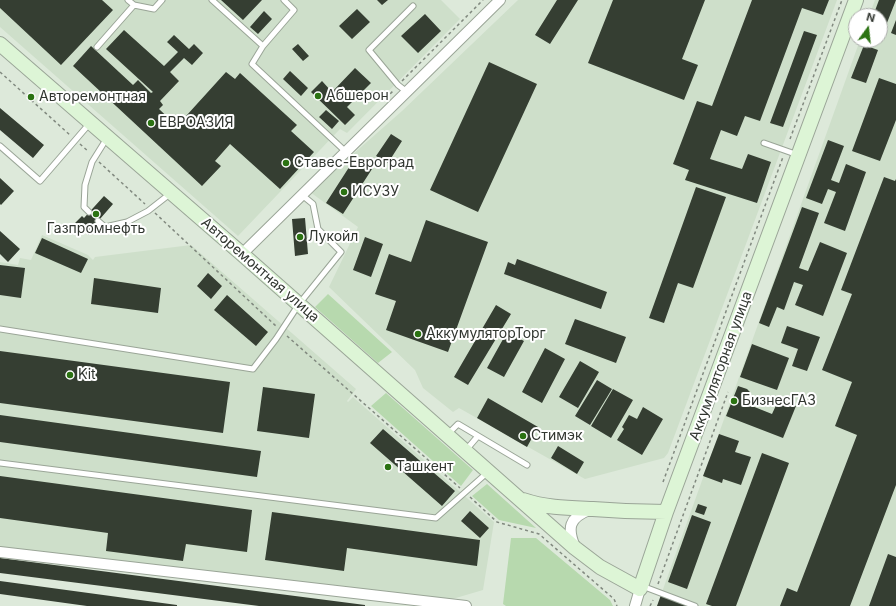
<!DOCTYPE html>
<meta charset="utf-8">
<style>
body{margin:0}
#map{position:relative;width:896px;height:606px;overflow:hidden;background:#dde9da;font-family:Inter,sans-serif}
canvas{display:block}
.north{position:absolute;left:848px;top:8px;width:40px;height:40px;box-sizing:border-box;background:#fff;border:1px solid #adafac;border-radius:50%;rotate:15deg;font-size:11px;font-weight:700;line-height:16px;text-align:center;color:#313630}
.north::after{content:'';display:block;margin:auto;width:14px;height:18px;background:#2b7212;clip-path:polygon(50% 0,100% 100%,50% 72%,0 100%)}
</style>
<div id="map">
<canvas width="896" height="606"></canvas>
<div class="north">N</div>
</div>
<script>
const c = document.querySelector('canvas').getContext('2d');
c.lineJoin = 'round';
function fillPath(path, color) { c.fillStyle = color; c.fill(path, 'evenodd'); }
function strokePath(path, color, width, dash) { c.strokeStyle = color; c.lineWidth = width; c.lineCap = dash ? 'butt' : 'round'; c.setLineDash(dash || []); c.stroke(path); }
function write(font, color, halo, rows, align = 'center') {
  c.font = font + ' Inter,sans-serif'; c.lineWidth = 4; c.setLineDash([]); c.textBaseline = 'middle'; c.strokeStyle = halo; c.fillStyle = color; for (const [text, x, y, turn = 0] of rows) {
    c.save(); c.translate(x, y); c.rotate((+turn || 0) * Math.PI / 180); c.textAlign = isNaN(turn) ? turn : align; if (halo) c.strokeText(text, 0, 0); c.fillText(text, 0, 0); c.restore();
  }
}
const built = new Path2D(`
 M0,0H441L460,19L347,133L340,129L238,236L0,27Z
 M518,0H837L668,453L664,458L585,479L459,408L453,412L423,388L415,370L329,287L358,227L310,192L402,111Z
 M875,0H896V606H657L860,40H880V16H869Z
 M42,235L88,255L93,260L95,257L191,245L356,389L347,401L348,402L353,397L494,522L483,590L449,600L0,549V262L18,265L20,258L31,260Z`);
const green = new Path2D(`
 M328,294L392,352L378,363L315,307Z
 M386,393L473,470L461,486L371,406Z
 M487,484L536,528L499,520L472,496Z
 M511,538H536L610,600L613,606H506L503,604Z`);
const building = new Path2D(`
 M0,0H102L113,10L61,65L0,8Z
 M221,0H262L243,20Z
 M377,0H388L382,5Z
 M557,0H578L550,44L535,35Z
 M613,0H705L682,59L698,65L684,100L588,63Z
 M752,0H829L823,15L802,8L760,121L745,116L737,136L721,130L710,159L742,169L748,154L771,162L757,203L685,180L689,170L673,164L697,101L712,106Z
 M879,0H896L881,38H880V16H873Z
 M357,9L370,22L352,39L339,26Z
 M264,11L272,19L258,34L250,27Z
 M425,14L441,31L418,53L401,36Z
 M896,20V35L891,33Z
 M124,30L164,66L178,52L167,42L174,35L189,49L194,44L203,53L192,65L184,58L170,72L179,81L160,101L163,105L159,109L177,126L226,72L235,79L240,73L297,125L291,131L314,152L280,189L230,144L215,161L221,166L202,186L73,66L91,46L133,85L138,80L151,93L153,92L106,49Z
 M804,31L817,35L783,127L770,123Z
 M298,44L309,56L303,61L292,49Z
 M864,45L878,50L866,83L851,78Z
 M489,62L537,84L478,212L430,190Z
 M355,68L371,83L347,107L355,115L345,125L311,92L322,81L332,92Z
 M290,71L308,88L301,96L283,79Z
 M879,78L896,84V120L880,161L852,151Z
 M0,108L44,145L33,158L0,130Z
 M326,110L339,121L332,129L319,117Z
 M391,134L402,141L388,163L376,156Z
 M828,140L844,146L831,180L839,183L846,164L866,172L845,231L824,223L836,192L828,189L822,204L806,198Z
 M355,158L372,169L343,214L326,203Z
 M884,177L895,181L896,179V485L850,606H780L787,588L797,592L857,435L835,426L852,382L822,370L852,294L841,290Z
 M0,178L14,191L1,205L0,204Z
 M696,187L726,197L693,288L678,283L664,323L649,318Z
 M104,196L113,204L93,227L95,228L89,235L75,223L82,216L84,218Z
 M802,207L819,213L799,268L808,271L820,242L847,253L823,316L795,305L803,285L794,282L784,310L777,307L769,327L759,323Z
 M305,218L308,254L295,256L292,219Z
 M426,220L488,242L448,352L386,330L396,301L375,294L389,254L411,262Z
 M0,231L20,249L8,262L0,254Z
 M365,237L383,244L371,277L353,270Z
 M42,238L88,259L81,273L35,253Z
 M517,259L607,292L601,309L504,274L508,262L515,265Z
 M0,265L25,268L21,298L0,295Z
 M208,273L222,286L211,299L197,286Z
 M94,278L161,288L158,313L91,304Z
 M227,295L268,332L256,346L214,310Z
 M496,305L511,314L468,385L454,377Z
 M575,319L626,337L616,363L565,344Z
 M787,326L820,337L807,371L792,366L798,349L781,343Z
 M507,332L524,341L504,377L487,368Z
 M752,344L789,358L777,390L740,377Z
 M545,348L565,359L542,403L522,392Z
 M0,351L230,382L223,433L0,403Z
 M580,361L599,372L578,408L559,397Z
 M597,380L612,389L590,425L575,416Z
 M738,386L747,389L750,392V396L747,404L772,414L779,399L796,406L783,438L726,416Z
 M263,387L315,394L309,438L257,431Z
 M613,389L633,400L611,438L591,426Z
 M488,398L538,427L527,447L477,418Z
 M643,407L663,419L642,455L617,440L624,429L622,427L629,415L637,419Z
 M0,415L261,451L257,477L0,442Z
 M383,429L455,491L442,506L370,443Z
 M719,434L739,441L735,452L751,457L741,485L723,479L722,483L703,476Z
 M558,446L584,462L577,474L551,458Z
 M762,453L789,463L736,606H712L706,604Z
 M0,476L252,510L247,552L186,544L183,561L106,551L108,533L0,518Z
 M698,504L707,507L704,515L695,512Z
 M470,511L489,528L480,538L461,521Z
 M272,512L480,540L477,566L347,548L344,571L265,560Z
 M692,515L711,522L687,589L668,582Z
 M888,554L896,557V606H869Z
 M0,558L365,605V606H259L0,573Z
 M0,581L177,605V606H87L0,594Z
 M661,595L690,606H657Z`);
const path = new Path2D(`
 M0,72L70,135
 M402,81L483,0
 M386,98L393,91
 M790,139L842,0
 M80,144L89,152
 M99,162L145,204
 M155,213L277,327
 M287,336L460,488
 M663,482L783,157
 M470,497L497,522L539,534L614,599L617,606
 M658,584L728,392
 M650,606L653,600`);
const lane = new Path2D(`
 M128,0L134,5
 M212,0L263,46
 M284,0L294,10L263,46L252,64L346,152
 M97,47L134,5L154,9L162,0
 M407,92L398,85L369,50L413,6
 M764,143L798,155
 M0,146L40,181L90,123
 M89,212L84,207L85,185L92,162L107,138
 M98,221L105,227L127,222L148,211L171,193
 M0,329L253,369L276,339L299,304L341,252L318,229L313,204L302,195
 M448,434L458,424L527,465
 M466,450L478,436
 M0,463L436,518L488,472
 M642,586L695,606`);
const street = new Path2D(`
 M242,254L500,0
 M575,547C567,528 569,518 589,510
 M0,552L466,606
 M635,606L640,589`);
const secondary = new Path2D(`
 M0,44L242,254L575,548L600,567L640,589L666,512L856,0
 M523,500C547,508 568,508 593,509C617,511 641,512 666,512`);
const markers = [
 [318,96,4,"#2b7212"],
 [31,97,4,"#2b7212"],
 [151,123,4,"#2b7212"],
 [286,163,4,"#2b7212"],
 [344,192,4,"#2b7212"],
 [96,214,4,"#2b7212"],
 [300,237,4,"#2b7212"],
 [418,334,4,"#2b7212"],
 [70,375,4,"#2b7212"],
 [734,401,4,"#2b7212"],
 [523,436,4,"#2b7212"],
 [388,467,4,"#2b7212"]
];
const poiNames = [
 ["Абшерон",326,96],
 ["Авторемонтная",39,97],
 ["ЕВРОАЗИЯ",159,123],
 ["Ставес-Евроград",294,163],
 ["ИСУЗУ",352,192],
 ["Газпромнефть",96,229,"center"],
 ["Лукойл",308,237],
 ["АккумуляторТорг",426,334],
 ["Kit",78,375],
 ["БизнесГАЗ",742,401],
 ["Стимэк",531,436],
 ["Ташкент",396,467]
];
const streetNames = [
 ["Авторемонтная улица",260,270,41],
 ["Аккумуляторная улица",721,366,-70]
];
fillPath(built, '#cedfca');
fillPath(green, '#b7d9ae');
fillPath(building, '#353e32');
strokePath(lane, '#9aa597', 7);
strokePath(street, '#9aa597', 12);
strokePath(secondary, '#9aa597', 16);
strokePath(path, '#81897f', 1.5, [3, 3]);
strokePath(lane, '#fff', 5);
strokePath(street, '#fff', 10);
strokePath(secondary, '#ddf5d6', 14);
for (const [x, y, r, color] of markers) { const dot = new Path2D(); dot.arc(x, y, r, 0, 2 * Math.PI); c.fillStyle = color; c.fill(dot); strokePath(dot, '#fff', 1.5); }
write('14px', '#313630', '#fff', poiNames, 'left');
write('14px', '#313630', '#fff', streetNames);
</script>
